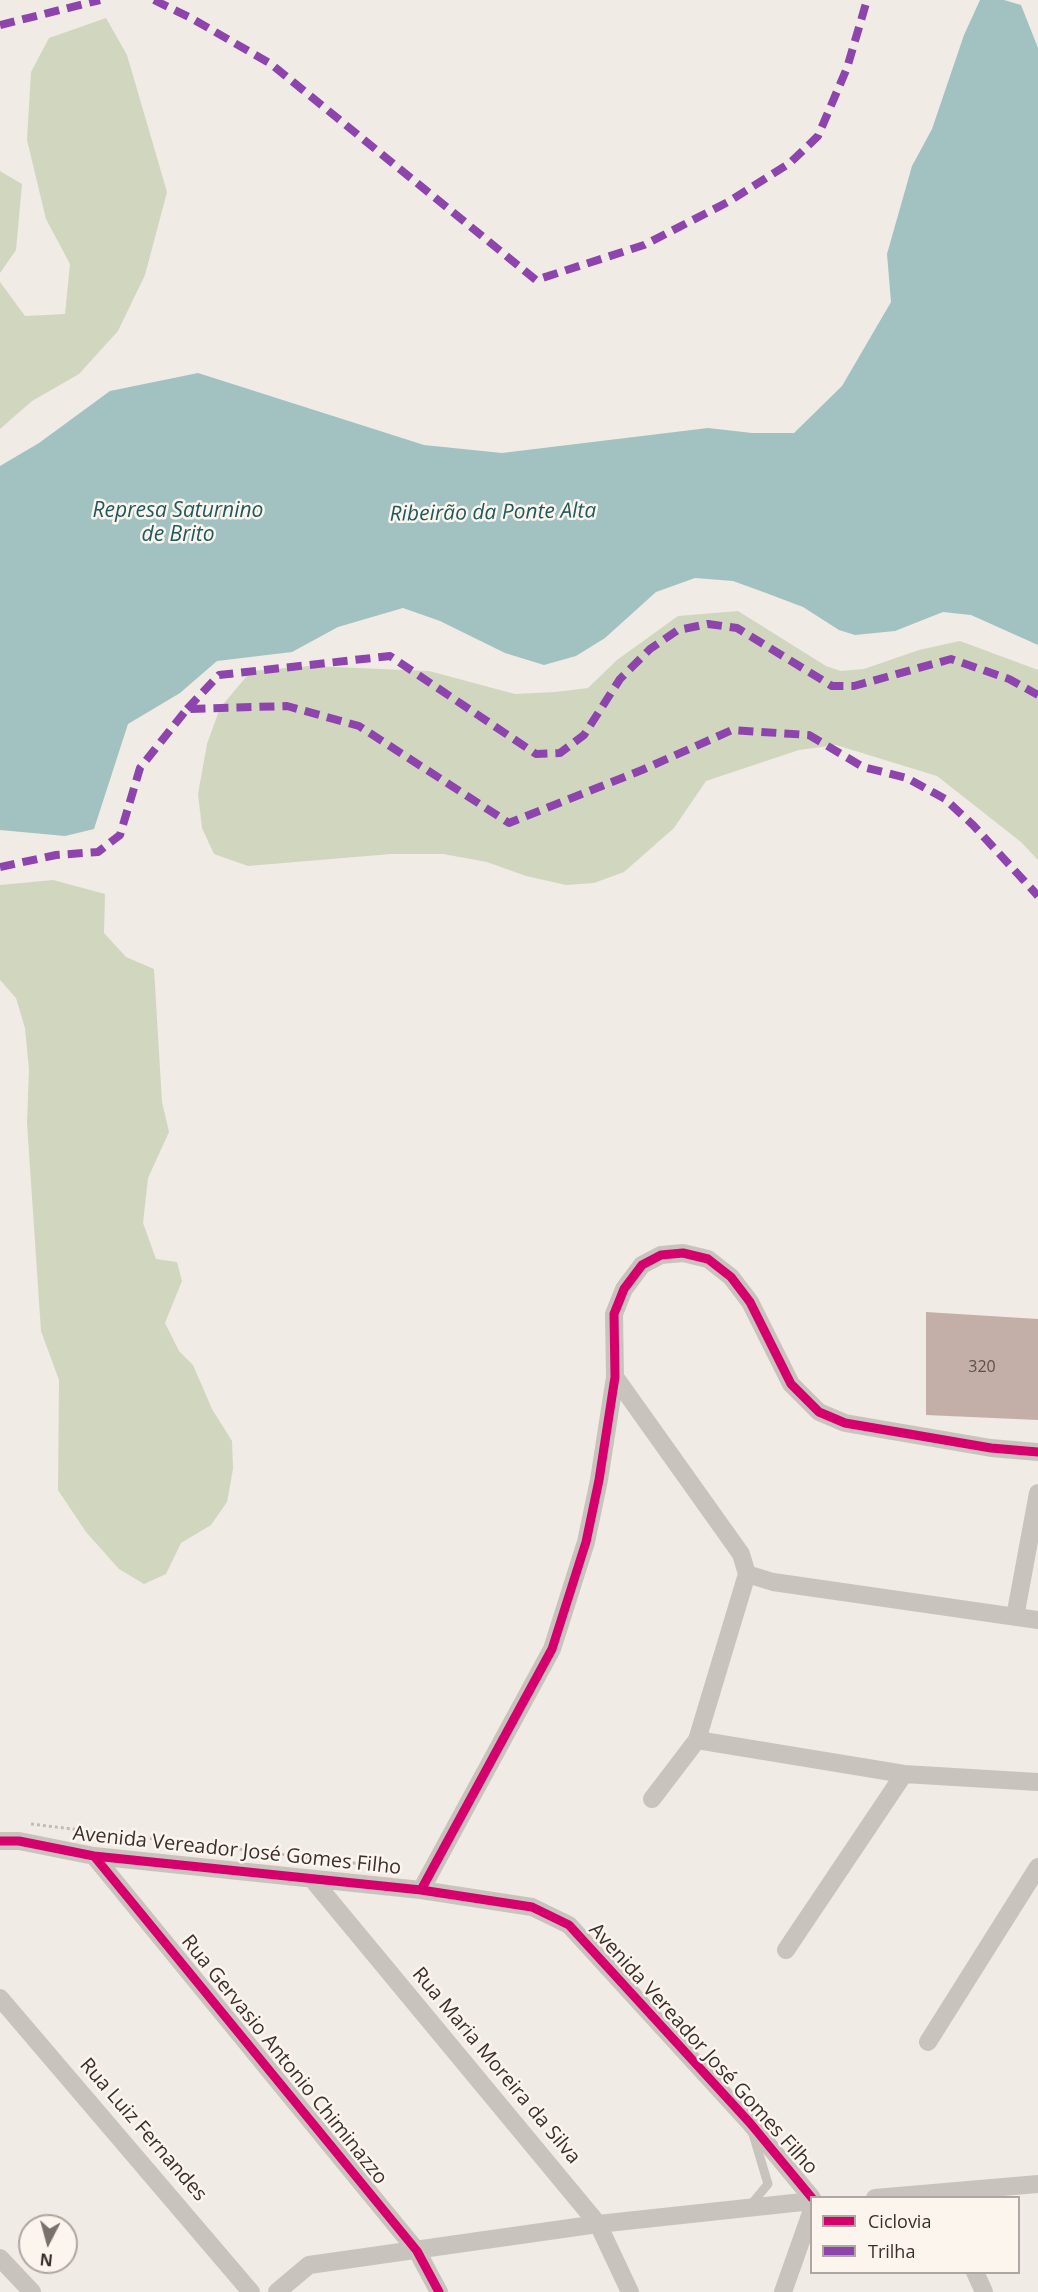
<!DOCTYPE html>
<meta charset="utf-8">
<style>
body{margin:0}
#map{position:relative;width:1038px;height:2292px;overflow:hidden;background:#f0ebe5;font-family:"Open Sans",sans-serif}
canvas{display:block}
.legend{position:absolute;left:810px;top:2196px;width:210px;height:78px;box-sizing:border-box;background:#fbf5ee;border:2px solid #aea6a0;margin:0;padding:8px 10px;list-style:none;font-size:18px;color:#3b302b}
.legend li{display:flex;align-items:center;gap:12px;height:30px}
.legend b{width:30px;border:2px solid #aea6a0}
.north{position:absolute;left:18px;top:2214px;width:60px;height:60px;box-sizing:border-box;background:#fbf5ee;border:2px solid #aea6a0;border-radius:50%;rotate:186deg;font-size:16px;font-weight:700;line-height:24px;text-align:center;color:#3b302b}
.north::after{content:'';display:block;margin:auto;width:21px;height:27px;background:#7a716c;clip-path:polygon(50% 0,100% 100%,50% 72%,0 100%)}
</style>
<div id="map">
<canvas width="1038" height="2292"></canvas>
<ul class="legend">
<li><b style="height:8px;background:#d6006c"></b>Ciclovia</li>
<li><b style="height:8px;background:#8e44ad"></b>Trilha</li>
</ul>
<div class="north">N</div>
</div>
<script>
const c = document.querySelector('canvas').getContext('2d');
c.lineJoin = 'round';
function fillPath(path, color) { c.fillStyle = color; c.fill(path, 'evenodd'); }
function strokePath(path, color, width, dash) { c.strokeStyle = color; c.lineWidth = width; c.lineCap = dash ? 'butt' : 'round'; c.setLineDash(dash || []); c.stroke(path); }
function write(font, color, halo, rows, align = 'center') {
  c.font = font + ' "Open Sans",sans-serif'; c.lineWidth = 5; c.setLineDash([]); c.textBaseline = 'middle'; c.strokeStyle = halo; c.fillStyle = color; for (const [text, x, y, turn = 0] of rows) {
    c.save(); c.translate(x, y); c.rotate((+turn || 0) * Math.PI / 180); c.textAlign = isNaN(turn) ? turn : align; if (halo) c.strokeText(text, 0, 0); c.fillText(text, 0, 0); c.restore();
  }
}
const green = new Path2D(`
 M106,18L127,55L167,192L145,275L118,331L79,374L32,401L0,429V282L25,316L65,314L70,264L46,219L27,140L31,72L49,38Z
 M0,171L22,184L16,250L0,273Z
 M738,611L826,666L841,671L864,669L919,650L960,641L1038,670V860L1021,842L937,776L836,745L799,750L706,781L674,828L624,872L594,883L566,885L526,876L487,862L443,854H391L248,866L214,854L202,828L198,794L207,744L220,708L251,671L309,666L429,671L515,694L555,692L588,688L617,660L678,616Z
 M53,880L105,894L104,933L126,957L154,969L162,1102L169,1132L148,1178L143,1223L156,1259L177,1262L182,1281L165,1323L179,1351L193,1365L212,1409L232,1441L233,1469L227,1502L211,1525L181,1543L166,1574L144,1584L119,1569L86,1532L58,1490L59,1380L41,1331L27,1123L29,1069L25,1028L16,998L0,980V885Z`);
const water = new Path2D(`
 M980,0H1004L1021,5L1038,48V645L971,615L943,612L895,631L855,635L839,630L803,607L766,593L733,581L695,578L656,592L605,638L576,656L544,665L505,653L440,621L403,608L338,627L292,652L217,661L180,693L128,724L94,829L65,836L0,830V466L39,443L110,391L198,373L424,445L502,453L708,428L752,433H794L842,386L891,302L887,254L912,166L932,129L964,35Z`);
const building = new Path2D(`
 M926,1312L1038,1319V1420L926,1415Z`);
const path = new Path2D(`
 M31,1824L370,1865`);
const service = new Path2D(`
 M749,2207L768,2184L753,2134`);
const minor = new Path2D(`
 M615,1377L741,1554L747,1574L773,1582L1038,1620
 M1015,1617L1038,1493
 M697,1740L904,1774L1038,1782
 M652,1799L697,1740L747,1574
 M0,1841H19L94,1856L421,1890L532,1907L569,1925L750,2123L812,2198
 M94,1856L417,2251L439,2292
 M312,1879L598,2224L630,2292
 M421,1890L552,1649L586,1542L599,1480L615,1377L614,1314L624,1289L642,1265L661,1255L683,1253L708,1259L731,1277L750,1302L791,1384L819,1412L845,1423L991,1448L1038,1452
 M786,1950L904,1774
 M0,1998L251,2292
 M928,2042L1038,1867
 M875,2198L1038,2184
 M0,2258L32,2292
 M975,2272L984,2292
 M277,2292L309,2265L598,2224L812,2201
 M783,2292L812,2210`);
const quiet = new Path2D(`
 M154,0L191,18L271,64L536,280L644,245L728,202L790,163L818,136L847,68L867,0
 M0,25L100,0
 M187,709L219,675L390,656L536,754L560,753L584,735L620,679L650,649L678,630L708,624L737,628L832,686H854L951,659L1009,679L1038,695
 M0,867L56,855L98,852L120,835L140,768L187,709L287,706L359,726L509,823L642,770L732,730L809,735L863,767L907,778L945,799L973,825L1038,896`);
const cycleway = new Path2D(`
 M0,1841H19L94,1856L421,1890L532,1907L569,1925L750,2123L812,2198
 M94,1856L417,2251L439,2292
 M421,1890L552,1649L586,1542L599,1480L615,1377L614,1314L624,1289L642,1265L661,1255L683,1253L708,1259L731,1277L750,1302L791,1384L819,1412L845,1423L991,1448L1038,1452`);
const numberNames = [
 ["320",982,1367]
];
const streetNames = [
 ["Avenida Vereador José Gomes Filho",237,1851,6],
 ["Avenida Vereador José Gomes Filho",703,2049,48],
 ["Rua Gervasio Antonio Chiminazzo",284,2060,51],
 ["Rua Maria Moreira da Silva",496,2066,50],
 ["Rua Luiz Fernandes",143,2130,49]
];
const waterNames = [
 ["Represa Saturnino",178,511],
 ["de Brito",178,535],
 ["Ribeirão da Ponte Alta",493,513,-1]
];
fillPath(green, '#d1d6bf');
fillPath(water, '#a1c2c1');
fillPath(building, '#c3afa7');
strokePath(path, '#c2bbb6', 3, [3, 3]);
strokePath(service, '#c9c3be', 9);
strokePath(minor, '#c9c3be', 18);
strokePath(quiet, '#8e44ad', 8, [15, 8]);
strokePath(cycleway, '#d6006c', 9);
write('16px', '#5d504a', null, numberNames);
write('20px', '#3b302b', '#fbf5ee', streetNames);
write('italic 21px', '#1f5a5e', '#fbf5ee', waterNames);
</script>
